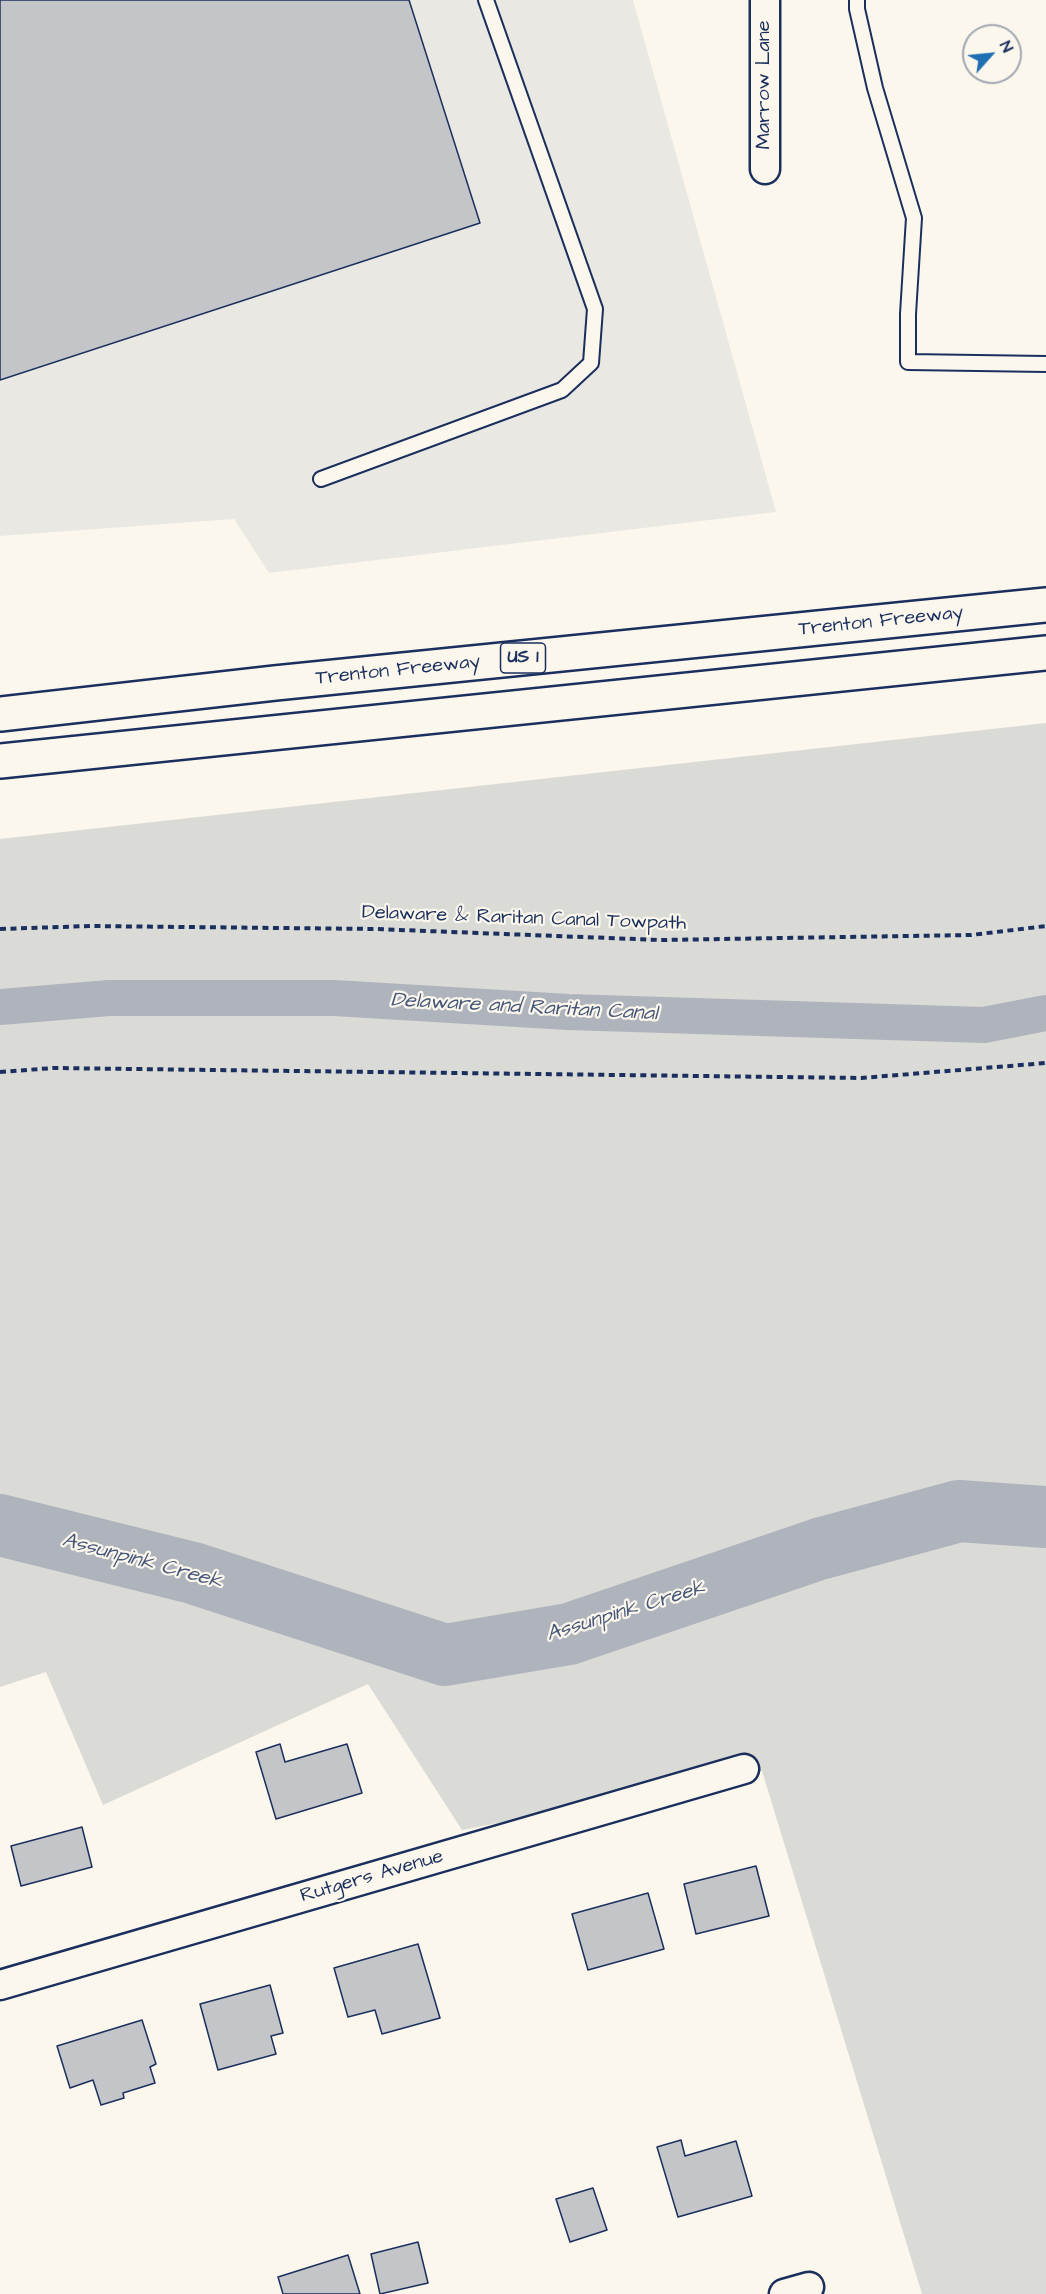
<!DOCTYPE html>
<style>
body{margin:0}
#map{position:relative;width:1046px;height:2294px;overflow:hidden;background:#fbf7ec;font-family:"Architects Daughter",sans-serif}
canvas{display:block}
.north{position:absolute;left:962px;top:24px;width:60px;height:60px;box-sizing:border-box;background:#fbf7ec;border:2px solid #a1a7b3;border-radius:50%;rotate:63deg;font-size:16px;font-weight:700;line-height:24px;text-align:center;color:#1b2f5e}
.north::after{content:'';display:block;margin:auto;width:21px;height:27px;background:#1f6fb2;clip-path:polygon(50% 0,100% 100%,50% 72%,0 100%)}
</style>
<div id="map">
<canvas width="1046" height="2294"></canvas>
<div class="north">N</div>
</div>
<script>
const c = document.querySelector('canvas').getContext('2d');
c.lineJoin = 'round';
function fillPath(path, color) { c.fillStyle = color; c.fill(path, 'evenodd'); }
function strokePath(path, color, width, dash) { c.strokeStyle = color; c.lineWidth = width; c.lineCap = dash ? 'butt' : 'round'; c.setLineDash(dash || []); c.stroke(path); }
function write(font, color, halo, rows, align = 'center') {
  c.font = font + ' "Architects Daughter",sans-serif'; c.lineWidth = 4.5; c.setLineDash([]); c.textBaseline = 'middle'; c.strokeStyle = halo; c.fillStyle = color; for (const [text, x, y, turn = 0] of rows) {
    c.save(); c.translate(x, y); c.rotate((+turn || 0) * Math.PI / 180); c.textAlign = isNaN(turn) ? turn : align; if (halo) c.strokeText(text, 0, 0); c.fillText(text, 0, 0); c.restore();
  }
}
const built = new Path2D(`
 M0,0H633L776,512L269,573L234,519L0,536Z`);
const green = new Path2D(`
 M1046,723V2294H922L762,1771L462,1830L368,1684L103,1805L46,1672L0,1687V839Z`);
const canal = new Path2D(`
 M0,1007L109,998H334L568,1012L984,1025L1046,1013`);
const river = new Path2D(`
 M0,1525L193,1573L445,1655L569,1634L819,1549L959,1511L1046,1517`);
const building = new Path2D(`
 M0,0H409L480,223L0,380Z
 M280,1744L285,1762L347,1744L362,1793L276,1819L256,1752Z
 M82,1827L92,1867L21,1886L11,1846Z
 M756,1866L769,1916L696,1934L684,1884Z
 M648,1893L664,1949L588,1970L572,1914Z
 M418,1944L440,2018L382,2034L375,2010L348,2017L334,1968Z
 M270,1985L283,2033L271,2036L276,2054L218,2070L200,2004Z
 M142,2020L156,2064L150,2067L155,2083L123,2093L124,2098L101,2105L93,2080L70,2088L57,2046Z
 M681,2140L685,2156L736,2141L752,2196L678,2217L657,2147Z
 M593,2188L607,2230L570,2242L556,2199Z
 M418,2242L428,2283L380,2294L371,2254Z
 M348,2255L360,2294H283L278,2277Z`);
const path = new Path2D(`
 M0,929L90,926L375,929L660,940L971,935L1046,926
 M0,1072L53,1068L861,1078L1046,1063`);
const lane = new Path2D(`
 M857,0V9L875,88L914,218L908,314V362L1046,364
 M321,479L562,390L591,363L595,309L486,0`);
const street = new Path2D(`
 M765,0V169
 M0,1985L744,1769
 M784,2294L809,2287`);
const highway = new Path2D(`
 M0,714L275,683L1046,605
 M0,761L1046,653`);
const shields = [
 [523,658,45]
];
const shieldNames = [
 ["US 1",523,658]
];
const streetNames = [
 ["Marrow Lane",765,85,-90],
 ["Trenton Freeway",881,622,-6],
 ["Trenton Freeway",398,671,-6],
 ["Delaware & Raritan Canal Towpath",524,919,2],
 ["Rutgers Avenue",372,1877,-16]
];
const waterNames = [
 ["Delaware and Raritan Canal",524,1008,3],
 ["Assunpink Creek",142,1562,15],
 ["Assunpink Creek",626,1612,-17]
];
fillPath(built, '#eae8e2');
fillPath(green, '#dadad7');
strokePath(canal, '#afb3bb', 36);
strokePath(river, '#afb3bb', 62);
fillPath(building, '#c3c5c9');
strokePath(building, '#1b2f5e', 1.5);
strokePath(lane, '#1b2f5e', 18);
strokePath(street, '#1b2f5e', 33);
strokePath(highway, '#1b2f5e', 38);
strokePath(path, '#1b2f5e', 4, [6, 4.5]);
strokePath(lane, '#fbf7ec', 14);
strokePath(street, '#fbf7ec', 28);
strokePath(highway, '#fbf7ec', 33);
for (const [x, y, w] of shields) { const box = new Path2D(); box.roundRect(x - w / 2, y - 15, w, 30, 4.5); c.fillStyle = '#fbf7ec'; c.fill(box); strokePath(box, '#1b2f5e', 1.5); }
write('bold 18px', '#1b2f5e', null, shieldNames);
write('20px', '#1b2f5e', '#fbf7ec', streetNames);
write('italic 21px', '#47577a', '#fbf7ec', waterNames);
</script>
